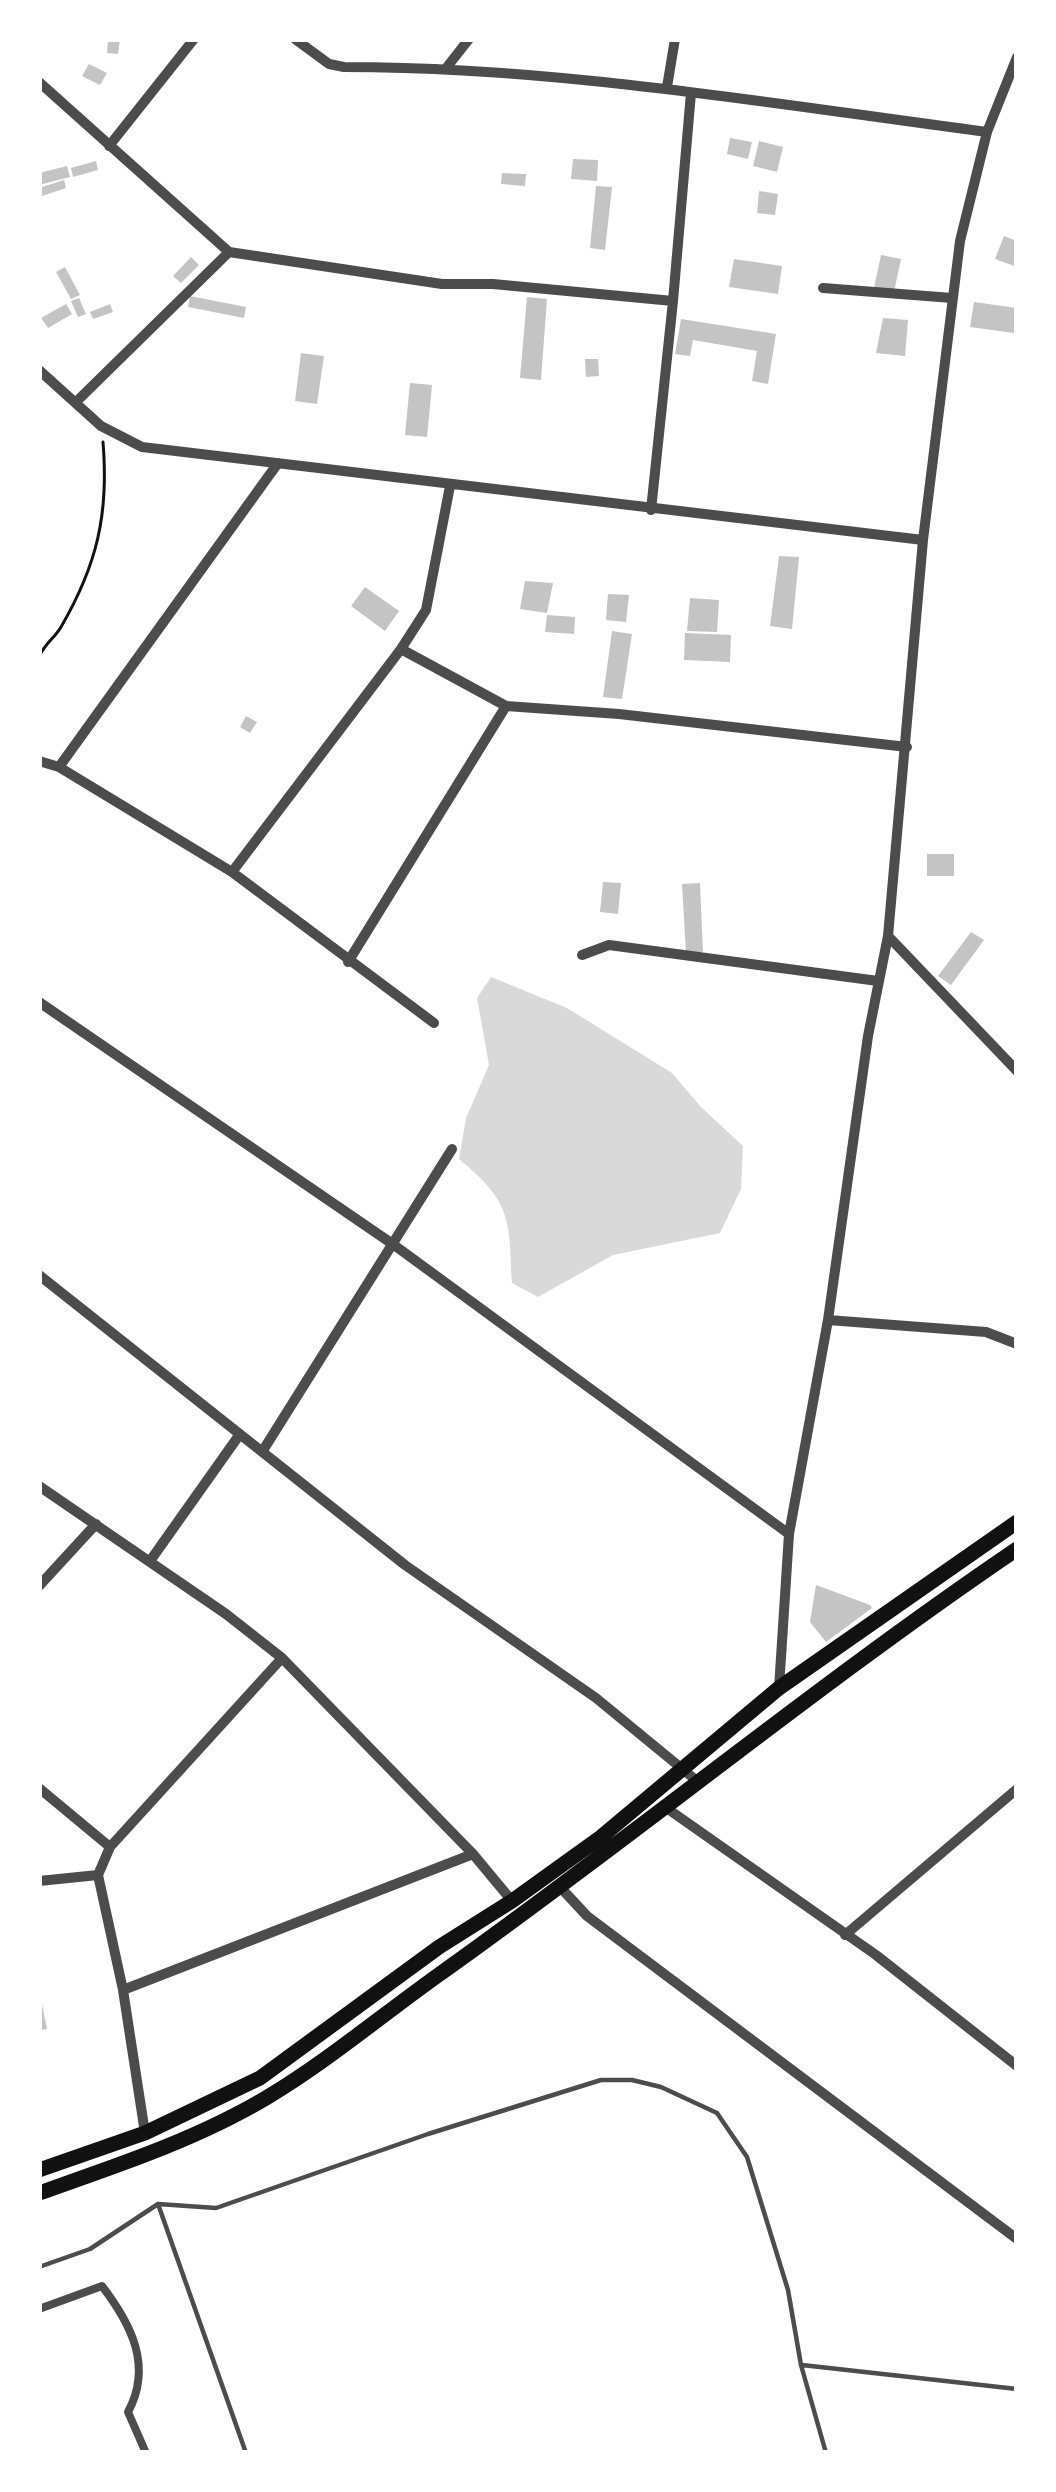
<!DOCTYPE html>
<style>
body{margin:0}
#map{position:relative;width:1056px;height:2492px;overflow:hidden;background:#fff;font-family:"Archivo Narrow",sans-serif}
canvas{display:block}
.frame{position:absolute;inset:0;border:42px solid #fff;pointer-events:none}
</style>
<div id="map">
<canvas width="1056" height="2492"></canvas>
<div class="frame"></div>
</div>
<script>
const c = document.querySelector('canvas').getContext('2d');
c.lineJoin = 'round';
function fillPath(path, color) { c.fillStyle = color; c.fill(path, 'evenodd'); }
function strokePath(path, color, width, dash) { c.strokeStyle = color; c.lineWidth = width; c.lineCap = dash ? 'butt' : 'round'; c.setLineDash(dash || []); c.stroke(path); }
const water = new Path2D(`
 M491,977L567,1008L672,1073L701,1107L743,1146L741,1189L720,1233L613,1255L538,1297L512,1283C509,1217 511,1202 459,1159L466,1118L489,1065L477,998Z`);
const building = new Path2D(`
 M108,39H120L118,54L107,53Z
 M89,64L107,73L100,85L82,76Z
 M730,138L752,142L748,159L727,154Z
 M759,141L783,147L777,172L753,166Z
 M573,159L598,160L597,181L571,179Z
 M96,161L98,170L73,177L71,168Z
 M67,166L70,177L39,185V173Z
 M502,173L526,174L525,186L501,184Z
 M64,180L66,188L39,197V188Z
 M596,186L612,187L605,250L590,248Z
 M759,191L778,194L775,215L757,213Z
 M1004,236L1017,241V267L995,259Z
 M881,255L901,259L894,292L874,288Z
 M191,257L199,265L181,283L173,276Z
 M734,259L782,266L778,294L729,287Z
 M65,267L80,295L71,299L56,272Z
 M190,296L246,307L244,318L188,307Z
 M527,297L547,299L541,380L520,378Z
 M79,298L86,314L78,317L71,301Z
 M974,302L1017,308L1014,333L970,327Z
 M66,304L72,314L48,328L41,318Z
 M110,304L113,312L93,319L90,312Z
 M883,318L908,320L905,356L876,353Z
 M681,319L776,334L768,384L752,381L757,351L693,340L690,356L675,354Z
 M301,353L324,356L317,404L295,401Z
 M585,359H598L599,376L586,377Z
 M410,383L432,385L427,437L405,435Z
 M779,556L799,557L792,629L770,626Z
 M525,581L553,583L547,613L520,609Z
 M365,587L399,611L385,631L351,606Z
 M608,594L629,595L626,622L606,620Z
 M690,598L719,600L717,632L687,631Z
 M547,615L575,617L574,634L545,632Z
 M612,631L632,634L622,699L603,697Z
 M685,633L731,635L730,662L684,660Z
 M246,716L257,722L250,733L240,727Z
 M927,854H954V876H927Z
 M603,882L621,883L618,914L600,912Z
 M700,883L703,952L686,953L682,884Z
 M971,932L984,940L951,985L938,976Z
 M816,1585L870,1605L872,1608L826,1642L810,1622Z
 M39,1990L47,2029L39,2030Z`);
const path = new Path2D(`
 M39,657C45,643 54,639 61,627C97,565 109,514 103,442`);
const service = new Path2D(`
 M158,2204L246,2453
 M39,2267L90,2249L158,2204L216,2208L428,2134L601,2080H632L661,2087L717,2113L747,2157L788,2290L801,2365L826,2453
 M802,2365L1017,2389`);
const pedestrian = new Path2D(`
 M39,2309L102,2286C131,2324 153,2366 128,2412L146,2453`);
const minor = new Path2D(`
 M295,39L329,64L344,67C560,67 773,104 987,132
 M447,67L469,39
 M39,82L229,252L442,284H493L673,301L691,93
 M667,87L675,39
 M109,146L194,39
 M823,288L952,298
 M39,370L101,426L142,447L923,540
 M77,401L229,252
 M651,510L673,301
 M401,649L506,706L619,714L907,747
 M39,761L59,767L232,872L434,1023
 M59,767L278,463
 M232,872L401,649L426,610L450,486
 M888,936L1017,1071
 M582,955L609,945L878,981
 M348,962L506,706
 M39,1002L394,1245L789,1534
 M39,1275L405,1565L596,1698L697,1781
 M828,1320L986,1332L1017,1344
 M262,1452L452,1149
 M39,1486L226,1614L282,1658L473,1854L512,1901
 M150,1561L240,1434
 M39,1586L96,1524
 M779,1688L789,1534L828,1320L868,1036L888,936L923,540L960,241L987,132L1017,57
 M39,1788L110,1847L98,1875L123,1990L145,2133
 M665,1807L876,1955L1017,2066
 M110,1847L282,1658
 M39,1881L98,1875
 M561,1888L587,1916L1017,2239
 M845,1935L1017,1789
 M123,1990L473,1854`);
const secondary = new Path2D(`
 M39,2170L145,2133L260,2078L439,1947L512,1901L601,1837L779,1688L1017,1522
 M39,2193C116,2166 195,2140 266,2098C325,2063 381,2016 437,1976C633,1837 818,1684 1017,1549`);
fillPath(water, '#d9d9d9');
fillPath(building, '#c4c4c4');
strokePath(path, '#111', 3);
strokePath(service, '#4c4c4c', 4.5);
strokePath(pedestrian, '#4c4c4c', 8);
strokePath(minor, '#4c4c4c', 10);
strokePath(secondary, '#111', 15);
</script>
